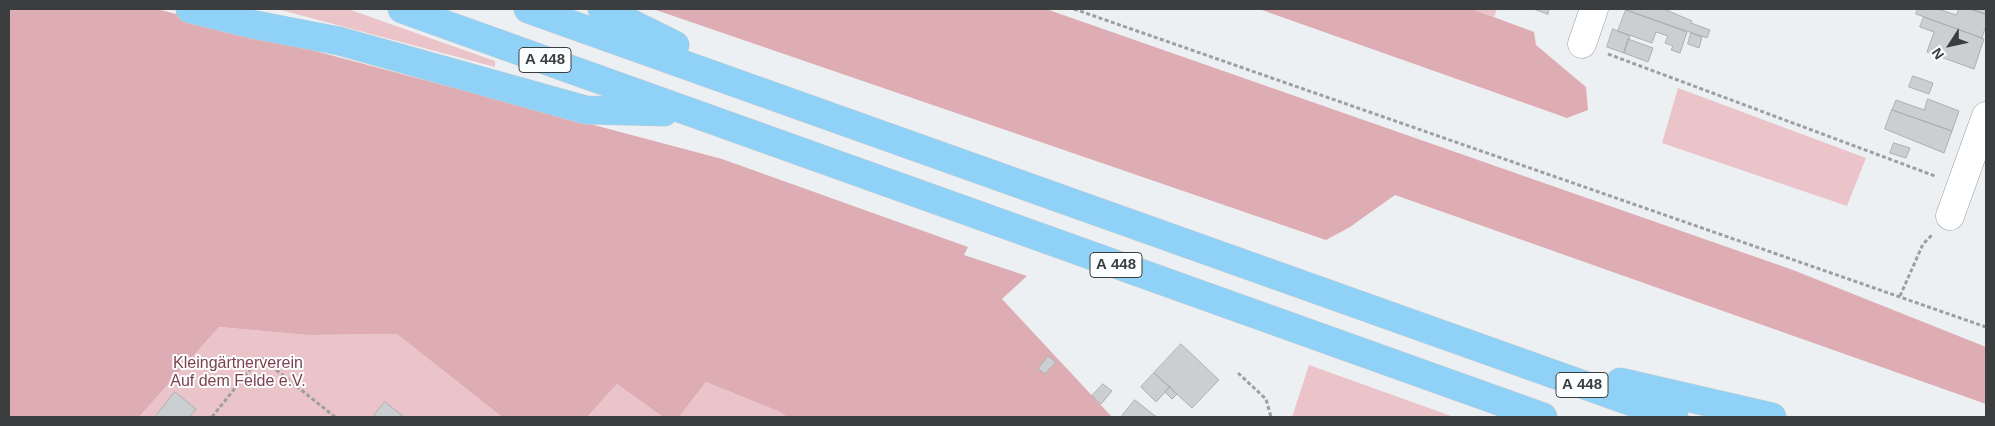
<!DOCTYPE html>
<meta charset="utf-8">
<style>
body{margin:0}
#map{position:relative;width:1995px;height:426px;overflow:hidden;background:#edf0f3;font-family:Arial,sans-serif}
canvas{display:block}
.frame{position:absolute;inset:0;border:10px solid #3c3d3e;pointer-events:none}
.north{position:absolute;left:1925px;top:20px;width:50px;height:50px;-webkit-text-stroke:4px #fbfeff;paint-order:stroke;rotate:235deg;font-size:14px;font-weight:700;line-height:20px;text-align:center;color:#3c3d3e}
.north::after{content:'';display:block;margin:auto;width:18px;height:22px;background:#3c3d3e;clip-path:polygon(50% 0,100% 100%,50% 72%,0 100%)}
</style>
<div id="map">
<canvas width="1995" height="426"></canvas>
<div class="frame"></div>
<div class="north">N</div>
</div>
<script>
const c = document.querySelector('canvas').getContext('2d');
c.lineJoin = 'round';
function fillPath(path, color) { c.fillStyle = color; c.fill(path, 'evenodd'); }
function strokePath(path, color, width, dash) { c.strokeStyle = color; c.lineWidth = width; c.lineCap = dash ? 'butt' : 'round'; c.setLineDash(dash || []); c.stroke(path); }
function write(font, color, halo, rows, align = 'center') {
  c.font = font + ' Arial,sans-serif'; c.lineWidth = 4; c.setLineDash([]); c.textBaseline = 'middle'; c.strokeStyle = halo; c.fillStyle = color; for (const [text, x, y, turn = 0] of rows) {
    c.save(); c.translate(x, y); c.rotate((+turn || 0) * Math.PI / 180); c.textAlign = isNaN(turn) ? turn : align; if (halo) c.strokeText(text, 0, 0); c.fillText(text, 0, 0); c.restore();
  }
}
const green = new Path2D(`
 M277,9H348L495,61V67Z
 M1472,9H1497L1494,17Z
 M1678,88L1866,158L1847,206L1662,143Z
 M219,327L308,335L397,334L502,417H139Z
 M1309,365L1454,417H1292Z
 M706,382L780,412L787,417H679Z
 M617,384L663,417H587Z`);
const forest = new Path2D(`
 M9,9H157L722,159L968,247L964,255L1027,276L1002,299L1112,417H787L780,412L706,382L679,417H663L617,384L587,417H502L397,334L308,335L219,327L139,417H9Z
 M653,9H1046L1793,270L1986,347V404L1395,195L1350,227L1326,240Z
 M1259,9H1472L1534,32L1536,45L1586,87L1588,110L1567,118Z`);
const building = new Path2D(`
 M1534,9H1549L1548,14Z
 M1664,9L1692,21L1691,23L1710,30L1707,38L1626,10Z
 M1918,9H1938L1956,15L1959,9H1970L1986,14V25L1982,38L1916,14Z
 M1970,9H1986V14Z
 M1626,10L1687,32L1680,53L1671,50L1673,46L1665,43L1668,36L1656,32L1652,43L1618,31Z
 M1924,17L1984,39L1974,69L1927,52L1934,32L1920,27Z
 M1613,29L1630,36L1624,53L1607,47Z
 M1691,33L1702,37L1699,48L1688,44Z
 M1628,39L1653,48L1648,62L1624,53Z
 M1913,76L1933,83L1929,94L1909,87Z
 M1928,99L1959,111L1952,131L1892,110L1896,100L1924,110Z
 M1892,110L1952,131L1944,153L1885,129Z
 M1894,143L1910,148L1906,158L1890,153Z
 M1181,344L1219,380L1192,408L1154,373Z
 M1048,356L1056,362L1045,374L1038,369Z
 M1154,373L1170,387L1156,402L1141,387Z
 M1103,384L1112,391L1101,404L1092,396Z
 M1170,387L1177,394L1172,399L1165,392Z
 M175,392L196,409L189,417H157L156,416Z
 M1135,400L1155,416L1160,417H1121Z
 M385,402L404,417H376L374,415Z`);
const path = new Path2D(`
 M1074,9L1986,327
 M1608,54L1935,176
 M1900,296L1923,244L1932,235
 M1238,373L1266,399L1271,417
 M212,417L260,357L335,417`);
const street = new Path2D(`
 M1582,44L1594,9
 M1950,216L1986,116`);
const highway = new Path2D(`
 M190,9L251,24L339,41L586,110L664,112
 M402,9L1543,417
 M528,9L1674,417
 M602,9L675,45
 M1620,382L1772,417`);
const shields = [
 [545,60,52],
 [1116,265,52],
 [1582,385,52]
];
const shieldNames = [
 ["A 448",545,60],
 ["A 448",1116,265],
 ["A 448",1582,385]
];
const parkNames = [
 ["Kleingärtnerverein",238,364],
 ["Auf dem Felde e.V.",238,382]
];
fillPath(green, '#ebc4c9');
fillPath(forest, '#deacb3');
fillPath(building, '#cccfd1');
strokePath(building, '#acafb1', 1);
strokePath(street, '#9b9ea1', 29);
strokePath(highway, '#cccdcd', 29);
strokePath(path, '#9d9fa1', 3, [4, 2.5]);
strokePath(street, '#fff', 28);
strokePath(highway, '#90d1f7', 28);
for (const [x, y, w] of shields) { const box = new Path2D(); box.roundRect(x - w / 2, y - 12.5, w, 25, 4); c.fillStyle = '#fbfeff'; c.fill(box); strokePath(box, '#3c3d3e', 1); }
write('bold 15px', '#3c3d3e', null, shieldNames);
write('16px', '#7f3f4c', '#fbfeff', parkNames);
</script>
